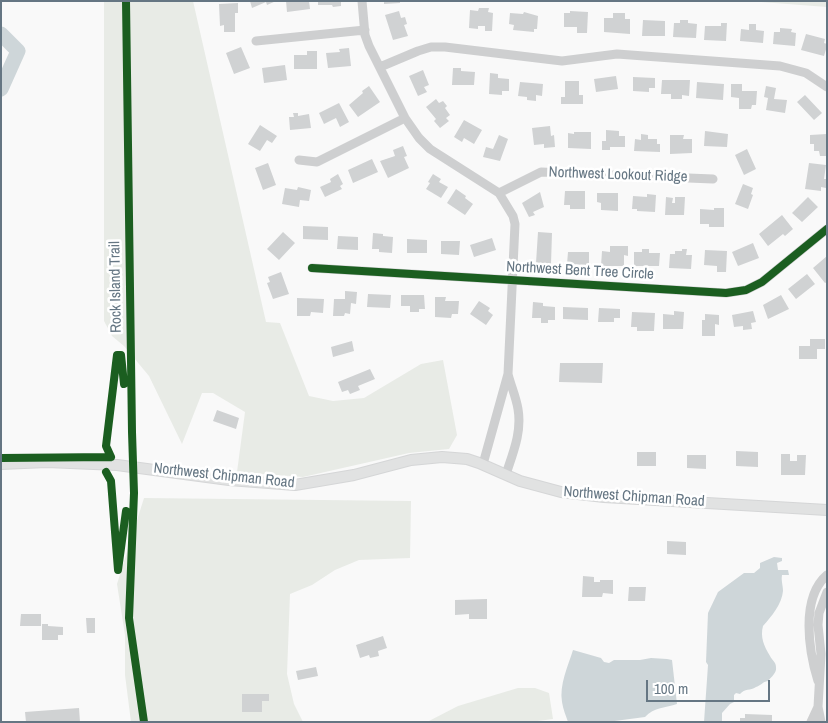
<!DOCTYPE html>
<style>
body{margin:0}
#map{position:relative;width:828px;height:723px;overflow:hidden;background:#f9f9f9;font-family:"Archivo Narrow",sans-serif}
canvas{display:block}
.frame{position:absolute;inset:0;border:2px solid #657683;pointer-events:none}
.scale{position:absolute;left:646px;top:680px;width:124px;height:22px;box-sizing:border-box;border:2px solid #657683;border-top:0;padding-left:6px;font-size:15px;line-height:18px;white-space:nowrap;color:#657683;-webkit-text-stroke:4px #fff;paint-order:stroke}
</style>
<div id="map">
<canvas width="828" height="723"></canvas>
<div class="frame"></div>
<div class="scale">100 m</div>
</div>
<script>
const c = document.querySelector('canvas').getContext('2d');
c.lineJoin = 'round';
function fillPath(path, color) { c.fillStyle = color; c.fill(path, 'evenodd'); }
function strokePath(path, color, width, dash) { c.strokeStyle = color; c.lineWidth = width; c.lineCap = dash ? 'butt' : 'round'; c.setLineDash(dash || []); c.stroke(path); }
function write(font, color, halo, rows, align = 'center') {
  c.font = font + ' "Archivo Narrow",sans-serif'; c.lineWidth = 5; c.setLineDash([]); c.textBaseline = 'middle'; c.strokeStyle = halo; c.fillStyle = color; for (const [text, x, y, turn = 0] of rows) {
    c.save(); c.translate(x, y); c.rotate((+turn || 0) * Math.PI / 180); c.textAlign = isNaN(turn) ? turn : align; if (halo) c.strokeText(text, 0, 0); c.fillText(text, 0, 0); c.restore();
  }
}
const green = new Path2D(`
 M104,1H193L266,322L280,323L309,396L333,401L364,398L421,364L443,360L457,435L449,449L409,453L303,477L237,472L245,412L213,393H202L182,444L149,376L124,346L112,336L104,321Z
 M748,1H827V7Z
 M144,498L411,501L410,558L359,560L335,570L312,585L290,594L287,674L294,704L303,722H131L125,675V635L117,584Z
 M518,688H535L549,693L553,719L530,722H427L458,706Z`);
const water = new Path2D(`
 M774,557L782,558V561L777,563L778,570H788L789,575H782C781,581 783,585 783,591C782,604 771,617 763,626C760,637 764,646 770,656C772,660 776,662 776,667C777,673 771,677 768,681C762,682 762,685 756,687C750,691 745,688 740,694L736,693L734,695V702L730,704L722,713V722H704L708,665L706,662L708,613L718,592L744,573H754L760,568V563Z
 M573,650L601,658L604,662L609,663L614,660H640L651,658L667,659L672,660L677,704C666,708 654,707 645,717L607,722H568C566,716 563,709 562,702C559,685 568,666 573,650Z`);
const river = new Path2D(`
 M1,34L18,51L1,89`);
const building = new Path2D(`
 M250,1H276L267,5L266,2L252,8Z
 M286,1H309L310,9L287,12Z
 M318,1H341V6L333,7L332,5H318Z
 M384,1H400V3L384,4Z
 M238,3V13H235V32H224V25L220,26L219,4Z
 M479,8H489L488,12L493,13L492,31H485V26H478V29L469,28L470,10L478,11Z
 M399,11L401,18L405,17L407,24L404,25L408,36L393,40L385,15Z
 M570,11L588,12L587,33H577V27H564V13H570Z
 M524,12L538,16L537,29H534V32L513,30L514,25L509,24L510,13L523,14Z
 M613,13H625V19H630V34L604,32V18H613Z
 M643,20L665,21V36H642Z
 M680,20H688V23L697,24L696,38L673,37L674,23H680Z
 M721,23H727L726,41L704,40L705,26H721Z
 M749,24H756V30L764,31L763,43L740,41L741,29L749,30Z
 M780,28L792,29L791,32L796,33L795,46L773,44L774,32H780Z
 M806,34L825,39L824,43L827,44V46L824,56L801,50Z
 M241,47L250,68L234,74L226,53Z
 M349,48L351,66L328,68L326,53L340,52L339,49Z
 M307,51H317V69H294V55H307Z
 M285,65L287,80L264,83L262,68Z
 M453,68H461V71L475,72L474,85H452Z
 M423,70L429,85L424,87L427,92L418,96L409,76Z
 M490,73L498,74V78L509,79V91H502V95L489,94Z
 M616,76L618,89L596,92L594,79Z
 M633,77L655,78V88H649V92L633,91Z
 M662,80H690L689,96L682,95V99H671V94H661Z
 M565,81H579V95H583V104H561V97H565Z
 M520,82L543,84L542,96L536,95V101L527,100V97L518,96Z
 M697,82L724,84L723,100L696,98Z
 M731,84H742V91H757L756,105H752L751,109H739V98L731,97Z
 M369,86L380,102L358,117L349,105L363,93L362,91Z
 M766,86L776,88L774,99L787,100L785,113L766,110L768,98L764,97Z
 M805,95L822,113L814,120L797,102Z
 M436,99L439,103L443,101L447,106L445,108L450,115L446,118L449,121L440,128L434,121L436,119L426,107Z
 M339,103L349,122L340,127L336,118L324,124L319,113Z
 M293,113H298V116L309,114L311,128L290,130L289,117H294Z
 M464,120L482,130L474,144L464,138L462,142L454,137Z
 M260,125L277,136L272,143L267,140L260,151L248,144Z
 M550,126L551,136L554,135L555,147L544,148V144L534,145L532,128Z
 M606,130L619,131V136H625V147H610V150H602V141H606Z
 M705,131L728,134L727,147L704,146Z
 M574,132H591V149L568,148V133L574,134Z
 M641,134L648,135V139H657V144H660V152L634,151L635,139L641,140Z
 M827,134V156H820L819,151H814V144H810V135Z
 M499,135L508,139L500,161L483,157L486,147L493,149Z
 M670,135H684L683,139H692V153L670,154Z
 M403,146L407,156L404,157L409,168L388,178L380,161L395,156L393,150Z
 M747,149L756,169L744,175L735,155Z
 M372,159L378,172L353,183L348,170Z
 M268,163L276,185L263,190L255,168Z
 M809,163L826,165L824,179H827L826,188L821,187V191L805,189Z
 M338,174L343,184L340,186L342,189L325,197L320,187L331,182L330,179Z
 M433,174L441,179L439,182L448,187L441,198L426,189L430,183L428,182Z
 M743,184L753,188L751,194L753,195L748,209L735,204Z
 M298,187L311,190L309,201L300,200L299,207L282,204L285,188L297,190Z
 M456,189L466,196L465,198L473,204L465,215L447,203Z
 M565,191H585V209H570V205H564Z
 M540,192L544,207L533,212L535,215L529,217L522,203Z
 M597,193H618V211L601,210V203L597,202Z
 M647,194L656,195L655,212L637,211V209H632L633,196L647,197Z
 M666,197L673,198L672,203H675V197H685L684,215H665Z
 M808,197L818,207L802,222L792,213Z
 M714,208H724V227H709V224H700V209L714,210Z
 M782,215L793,229L785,236L783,234L768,246L759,234Z
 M303,226L328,227V240L303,239Z
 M283,232L295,243L279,260L267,249Z
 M538,232L552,233L551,264L536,263Z
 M373,233L383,234V236L393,237L392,253L379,252V249H372Z
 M338,236L358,237V250L337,249Z
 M492,238L496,250L474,257L470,245Z
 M407,239L427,240V253H407Z
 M441,241H460L459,255L441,254Z
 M753,243L759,258L738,266L732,252Z
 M610,246H628V256L624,255V266H601L602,251L610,252Z
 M642,249H649V253H660L659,266H634V252H642Z
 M682,249H687L686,255H692L691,269L669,268L670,254H675V251H682Z
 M705,250L727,251L726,272H717V266L704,265Z
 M568,252H589V265L567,264Z
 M827,256V282L825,283L813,268Z
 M281,272L289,294L273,299L267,283L270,282L268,277Z
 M807,274L815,284L796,299L788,289Z
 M345,291L357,292L356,304L351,303L350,314L345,313L344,316H333L334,299H345Z
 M368,294L391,295L390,308L367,307Z
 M401,295H424L425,309H419V312H410V306H401Z
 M781,295L789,309L768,319L763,305Z
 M435,297H446L445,301H459L458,314H452L451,318L435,317Z
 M297,298L324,299L323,313L311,312L310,316H297Z
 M479,301L490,308L488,311L493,315L486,325L470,314Z
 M533,302L543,303V306L555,307V320H548V323H541V318H532Z
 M563,307L588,308V320L563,319Z
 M599,308L620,309V318H614V322H598Z
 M674,311L684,312L683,329H663V314L674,315Z
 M753,311L756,322L751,323L752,329L743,330V326L734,327L732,315Z
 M632,312L655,313L654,331H637V327H631Z
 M705,314L719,315V325L715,324V336H702V320H705Z
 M810,339H825V349H817V359H799V346H810Z
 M352,341L354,351L333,357L331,347Z
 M560,363H603L602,383L559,382Z
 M370,369L375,379L358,386L360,390L350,394L348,390L342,392L338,382Z
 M217,410L239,418L236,429L213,421Z
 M736,451L758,452V467L736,466Z
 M637,452H656V466H637Z
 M781,454H790V461H797V455H806L805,475H781Z
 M687,455H706V469L687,468Z
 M667,541L686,542V555L667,554Z
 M583,576L594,577V582H600V580H613V594L603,593L602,597H582Z
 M629,587H646L645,601H628Z
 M487,599V619H469V614L455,615V600Z
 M21,614H41V626H20Z
 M86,618H95V633H87Z
 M42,624H48V626L63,627V635H58V640H42Z
 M383,636L387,648L378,651L379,656L370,658L369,655L360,658L356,645Z
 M316,667L318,676L298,680L296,671Z
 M242,694H269V701H262V712H242Z
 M79,708L80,722H26L25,712Z
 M745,714L772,715V722H740V718H745Z`);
const minor = new Path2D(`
 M362,1L365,35L369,46L405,118L419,138L430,149L499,193L513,216L515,224L508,374L483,464
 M256,41L365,30
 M380,67L418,51L431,47H445L562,61L617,54L780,66L806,73L827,87
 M299,160L317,162L405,118
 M499,193L541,172L713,179
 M312,268L726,293L746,290L762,282L827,229
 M506,474C513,453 522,432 518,409C516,397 511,386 508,374
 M818,681C809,652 800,598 827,575
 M811,722L818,707
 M821,722L818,707L821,654L818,625L819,613L827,592`);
const major = new Path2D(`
 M1,464L47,462L117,465L229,480L295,485L354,475L411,460L442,457L467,459L479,463L520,481L561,492L604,497L827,510`);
const cycleway = new Path2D(`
 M126,1L132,432L134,493L129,618L144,722
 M312,268L726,293L746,290L762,282L827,229
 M111,457L106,446L117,355H121L124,384
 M1,458L111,457
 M106,472L111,481L118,570L126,511`);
const streetNames = [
 ["Northwest Lookout Ridge",618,175,2],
 ["Northwest Bent Tree Circle",580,271,3],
 ["Rock Island Trail",116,287,-91],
 ["Northwest Chipman Road",224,476,6],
 ["Northwest Chipman Road",634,497,4]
];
fillPath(green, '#e8ebe6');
fillPath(water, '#ced6d9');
strokePath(river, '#ced6d9', 15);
fillPath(building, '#d0d2d3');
strokePath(major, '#d5d6d7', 12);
strokePath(minor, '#cecfd0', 9);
strokePath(major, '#e1e2e2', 10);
strokePath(cycleway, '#1b5e20', 8);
write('15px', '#657683', '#fff', streetNames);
</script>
